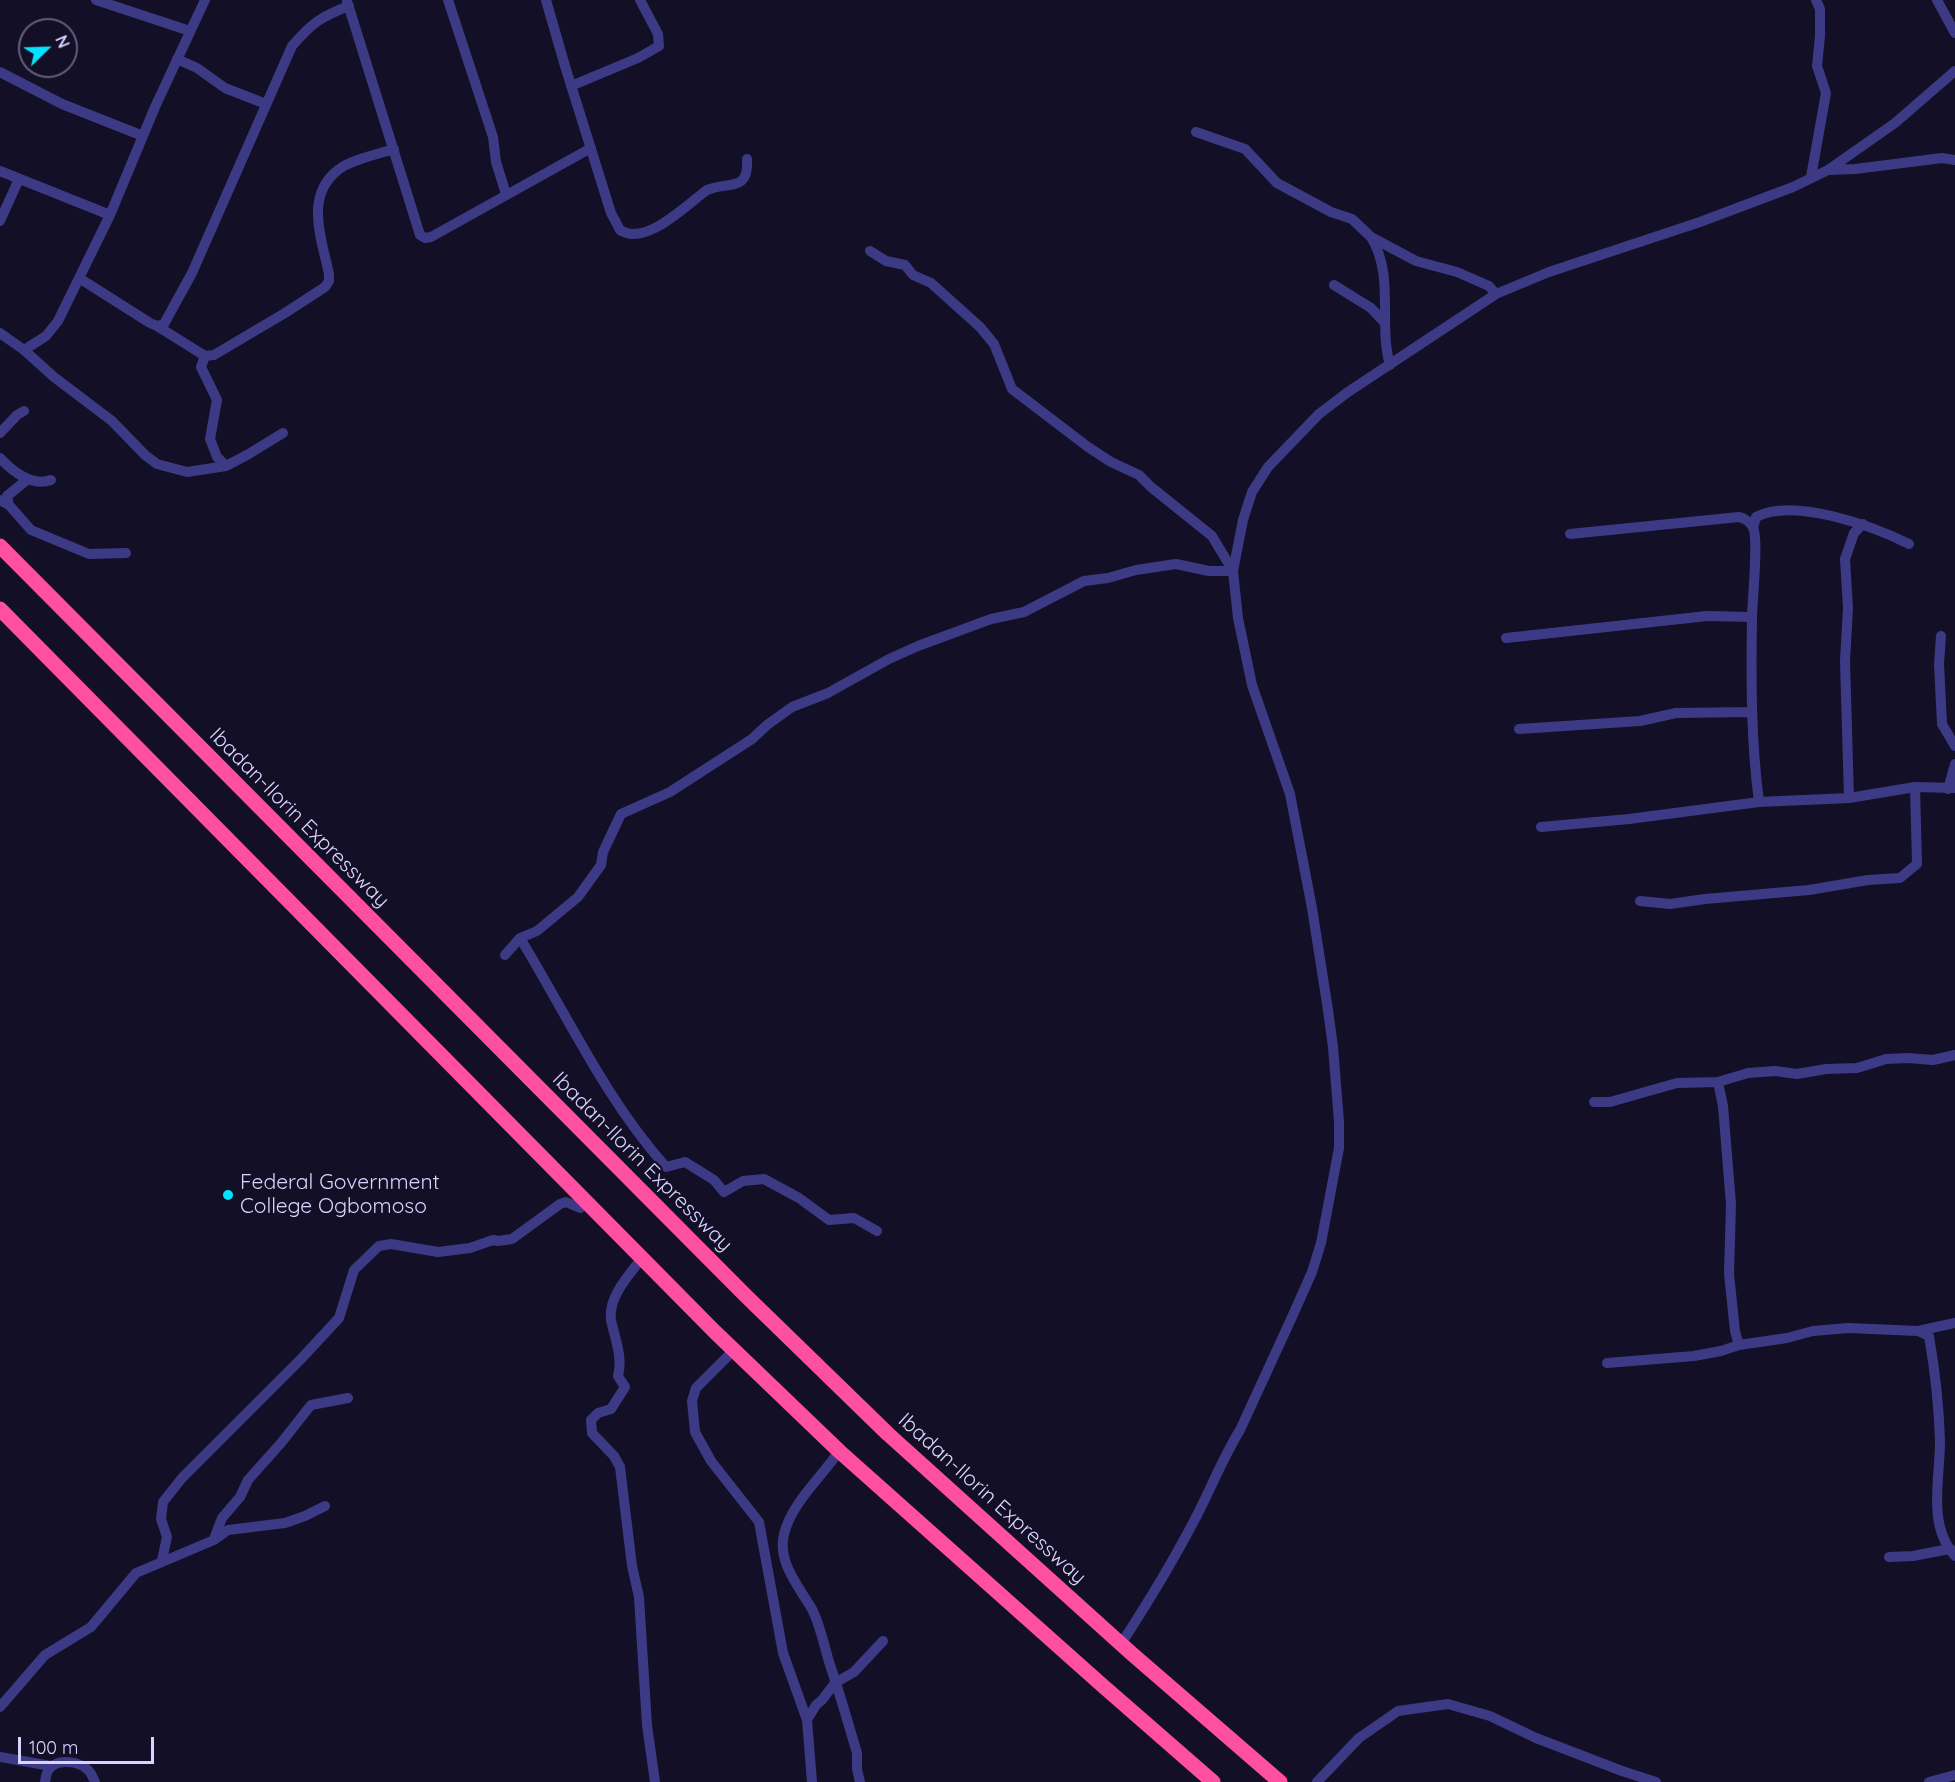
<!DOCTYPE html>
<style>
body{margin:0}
#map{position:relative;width:1955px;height:1782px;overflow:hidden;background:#130f26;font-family:Quicksand,sans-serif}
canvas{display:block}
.north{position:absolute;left:18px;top:18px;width:60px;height:60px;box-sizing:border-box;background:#130f26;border:2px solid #625e7d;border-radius:50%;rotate:67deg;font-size:16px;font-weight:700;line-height:24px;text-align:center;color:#d9d4ff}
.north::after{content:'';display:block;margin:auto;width:21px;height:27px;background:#00e5ff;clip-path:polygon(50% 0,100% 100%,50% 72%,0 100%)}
.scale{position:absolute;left:18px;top:1737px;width:136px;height:27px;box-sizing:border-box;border:3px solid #d9d4ff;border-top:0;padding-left:8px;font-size:18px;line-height:21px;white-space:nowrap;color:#d9d4ff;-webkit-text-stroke:4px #130f26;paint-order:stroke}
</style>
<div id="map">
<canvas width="1955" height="1782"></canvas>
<div class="north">N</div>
<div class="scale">100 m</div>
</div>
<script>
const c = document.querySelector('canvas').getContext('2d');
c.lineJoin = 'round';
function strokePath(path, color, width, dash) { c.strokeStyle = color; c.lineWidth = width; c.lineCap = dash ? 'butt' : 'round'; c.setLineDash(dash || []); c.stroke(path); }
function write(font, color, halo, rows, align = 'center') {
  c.font = font + ' Quicksand,sans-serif'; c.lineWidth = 4.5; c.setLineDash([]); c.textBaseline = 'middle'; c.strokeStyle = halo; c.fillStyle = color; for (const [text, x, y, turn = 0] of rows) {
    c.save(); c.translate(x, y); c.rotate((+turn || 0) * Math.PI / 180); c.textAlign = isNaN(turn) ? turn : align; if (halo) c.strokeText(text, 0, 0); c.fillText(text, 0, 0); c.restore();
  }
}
const minor = new Path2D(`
 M96,0L190,31
 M448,0L493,137L496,162L506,194
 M546,0L565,66L611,213L620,230C646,247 686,205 707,190C730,181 749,192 747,159
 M1937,0L1955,33
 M347,1L420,235L425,238L431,237L591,148
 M177,59L197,68L225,88L266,104
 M0,72L62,104L143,136
 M571,86L638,58L659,46L658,34L640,0
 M1196,132L1245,149L1277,183L1331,212L1352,219L1371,237L1416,261L1457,272L1489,286L1496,294
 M1828,170L1855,169L1942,158L1955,160
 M0,171L110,215
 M1811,177L1826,93L1817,66L1820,36V9L1816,0
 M0,221L19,179
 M1371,237C1395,276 1378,324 1390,365
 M870,251L886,261L905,265L913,275L931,283L980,327L994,344L1012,389L1088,447L1111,462L1139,475L1151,487L1212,536L1233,571
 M79,278L150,323L157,326L164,324L192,273L292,46C312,23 320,17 349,6
 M1334,285L1371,308L1385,323
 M157,326L205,356L214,355L285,313L325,287L329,281V274C322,240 304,196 338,170C350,160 378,154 394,149
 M0,333L24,350L54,377L112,421L145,455L157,464L187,472L226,466L247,455L283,433
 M24,350L46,336L58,321L110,215L155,107L205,0
 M205,356L201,367L217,400L210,439L217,457L226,466
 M0,433L17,415L24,411
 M0,458C12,471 32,487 51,480
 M0,500L9,505L31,530L89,554L126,553
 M9,505L7,496L28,479
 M1753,528L1756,517C1793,497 1873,526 1909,544
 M1570,534L1739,517C1744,518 1750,522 1753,527C1759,540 1752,601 1752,619C1751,680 1751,741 1759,802
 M1941,636L1939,664L1942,724L1955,746
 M1506,638L1707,616L1752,617
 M1519,729L1640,721L1676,713L1751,712
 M1948,789L1955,764
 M1849,798L1845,661L1848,608L1845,559L1854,533L1863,524
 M1541,827L1629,819L1759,802L1849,798L1915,787L1955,788
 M1640,901L1670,904L1705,899L1809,890L1868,880L1900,878L1917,864L1915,787
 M520,938C567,1015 606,1100 666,1167L685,1162L714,1180L724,1192L743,1181L764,1179L799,1198L829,1220L854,1218L877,1231
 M505,955L520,938L537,931L578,897L601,865L603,852L621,814L670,792L752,739L767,725L792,707L828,693L889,659L918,646L991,619L1024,612L1084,581L1108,578L1136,570L1176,564L1209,571H1233
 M1718,1082L1723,1106L1731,1204L1729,1274L1735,1331L1739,1345
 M1594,1102H1610L1677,1083L1718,1082L1748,1073L1775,1071L1797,1074L1826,1069L1857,1068L1886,1059L1908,1058L1933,1060L1955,1055
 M642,1258C629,1275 608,1297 611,1320C615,1339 623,1357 618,1376L625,1387L611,1409L598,1413L591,1420L592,1433L614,1456L620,1467L632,1566L639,1597L647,1725L655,1782
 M1918,1331L1929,1336C1935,1371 1939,1406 1940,1441C1940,1480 1927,1525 1955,1556
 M734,1350L696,1388L692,1401L695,1432L711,1461L759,1522L783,1653L807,1720L812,1782
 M1607,1363L1694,1356L1721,1351L1739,1345L1787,1338L1813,1331L1848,1328L1918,1331L1955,1323
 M839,1451C822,1477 792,1502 784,1534C777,1562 799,1587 812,1609C821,1627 824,1646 830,1665C840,1694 848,1723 857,1753V1769L860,1782
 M214,1539L222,1518L240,1497L248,1480L281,1443L311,1405L348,1398
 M1889,1557L1913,1556L1949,1549L1955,1551
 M162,1560L167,1537L161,1519L163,1502L182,1478L301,1359L339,1318L354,1270L379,1246L391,1244L438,1252L470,1248L493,1240L498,1241L512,1239L560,1204L566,1202L580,1208L586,1202
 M1121,1644C1147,1604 1172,1563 1194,1521C1210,1491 1222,1459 1240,1430L1292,1317L1312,1272L1321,1243L1339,1148V1122L1333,1047L1328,1010L1312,908L1290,794L1252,685L1238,618L1233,571L1243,520L1252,492L1268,467L1319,414L1348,392L1496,294L1549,272L1700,222L1793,187L1828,170L1895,123L1955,71
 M0,1707L45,1655L91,1627L136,1573L214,1540L228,1530L285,1523L305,1516L325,1506
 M807,1720L816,1705L822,1700L835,1683L854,1672L883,1641
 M0,1757L51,1766
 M45,1782C46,1777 46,1772 50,1768C58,1759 78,1761 87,1769C91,1772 93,1778 95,1782
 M1317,1782L1359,1738L1398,1711L1448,1704L1490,1716L1536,1738L1622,1771L1656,1782
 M1929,1782L1955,1775`);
const highway = new Path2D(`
 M0,546L746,1296L888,1434L1131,1653L1280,1782
 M0,609L715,1332L839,1451L1103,1686L1213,1782`);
const markers = [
 [228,1195,6,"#00e5ff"]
];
const streetNames = [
 ["Ibadan-Ilorin Expressway",299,818,45],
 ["Ibadan-Ilorin Expressway",642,1162,45],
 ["Ibadan-Ilorin Expressway",992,1499,42]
];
const poiNames = [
 ["Federal Government",240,1183],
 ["College Ogbomoso",240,1207]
];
strokePath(minor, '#3d3a85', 10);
strokePath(highway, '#ff4fa3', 15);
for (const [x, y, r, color] of markers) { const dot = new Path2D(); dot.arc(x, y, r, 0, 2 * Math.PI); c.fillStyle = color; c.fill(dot); strokePath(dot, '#130f26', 2); }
write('21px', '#d9d4ff', '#130f26', streetNames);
write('21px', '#d9d4ff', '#130f26', poiNames, 'left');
</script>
